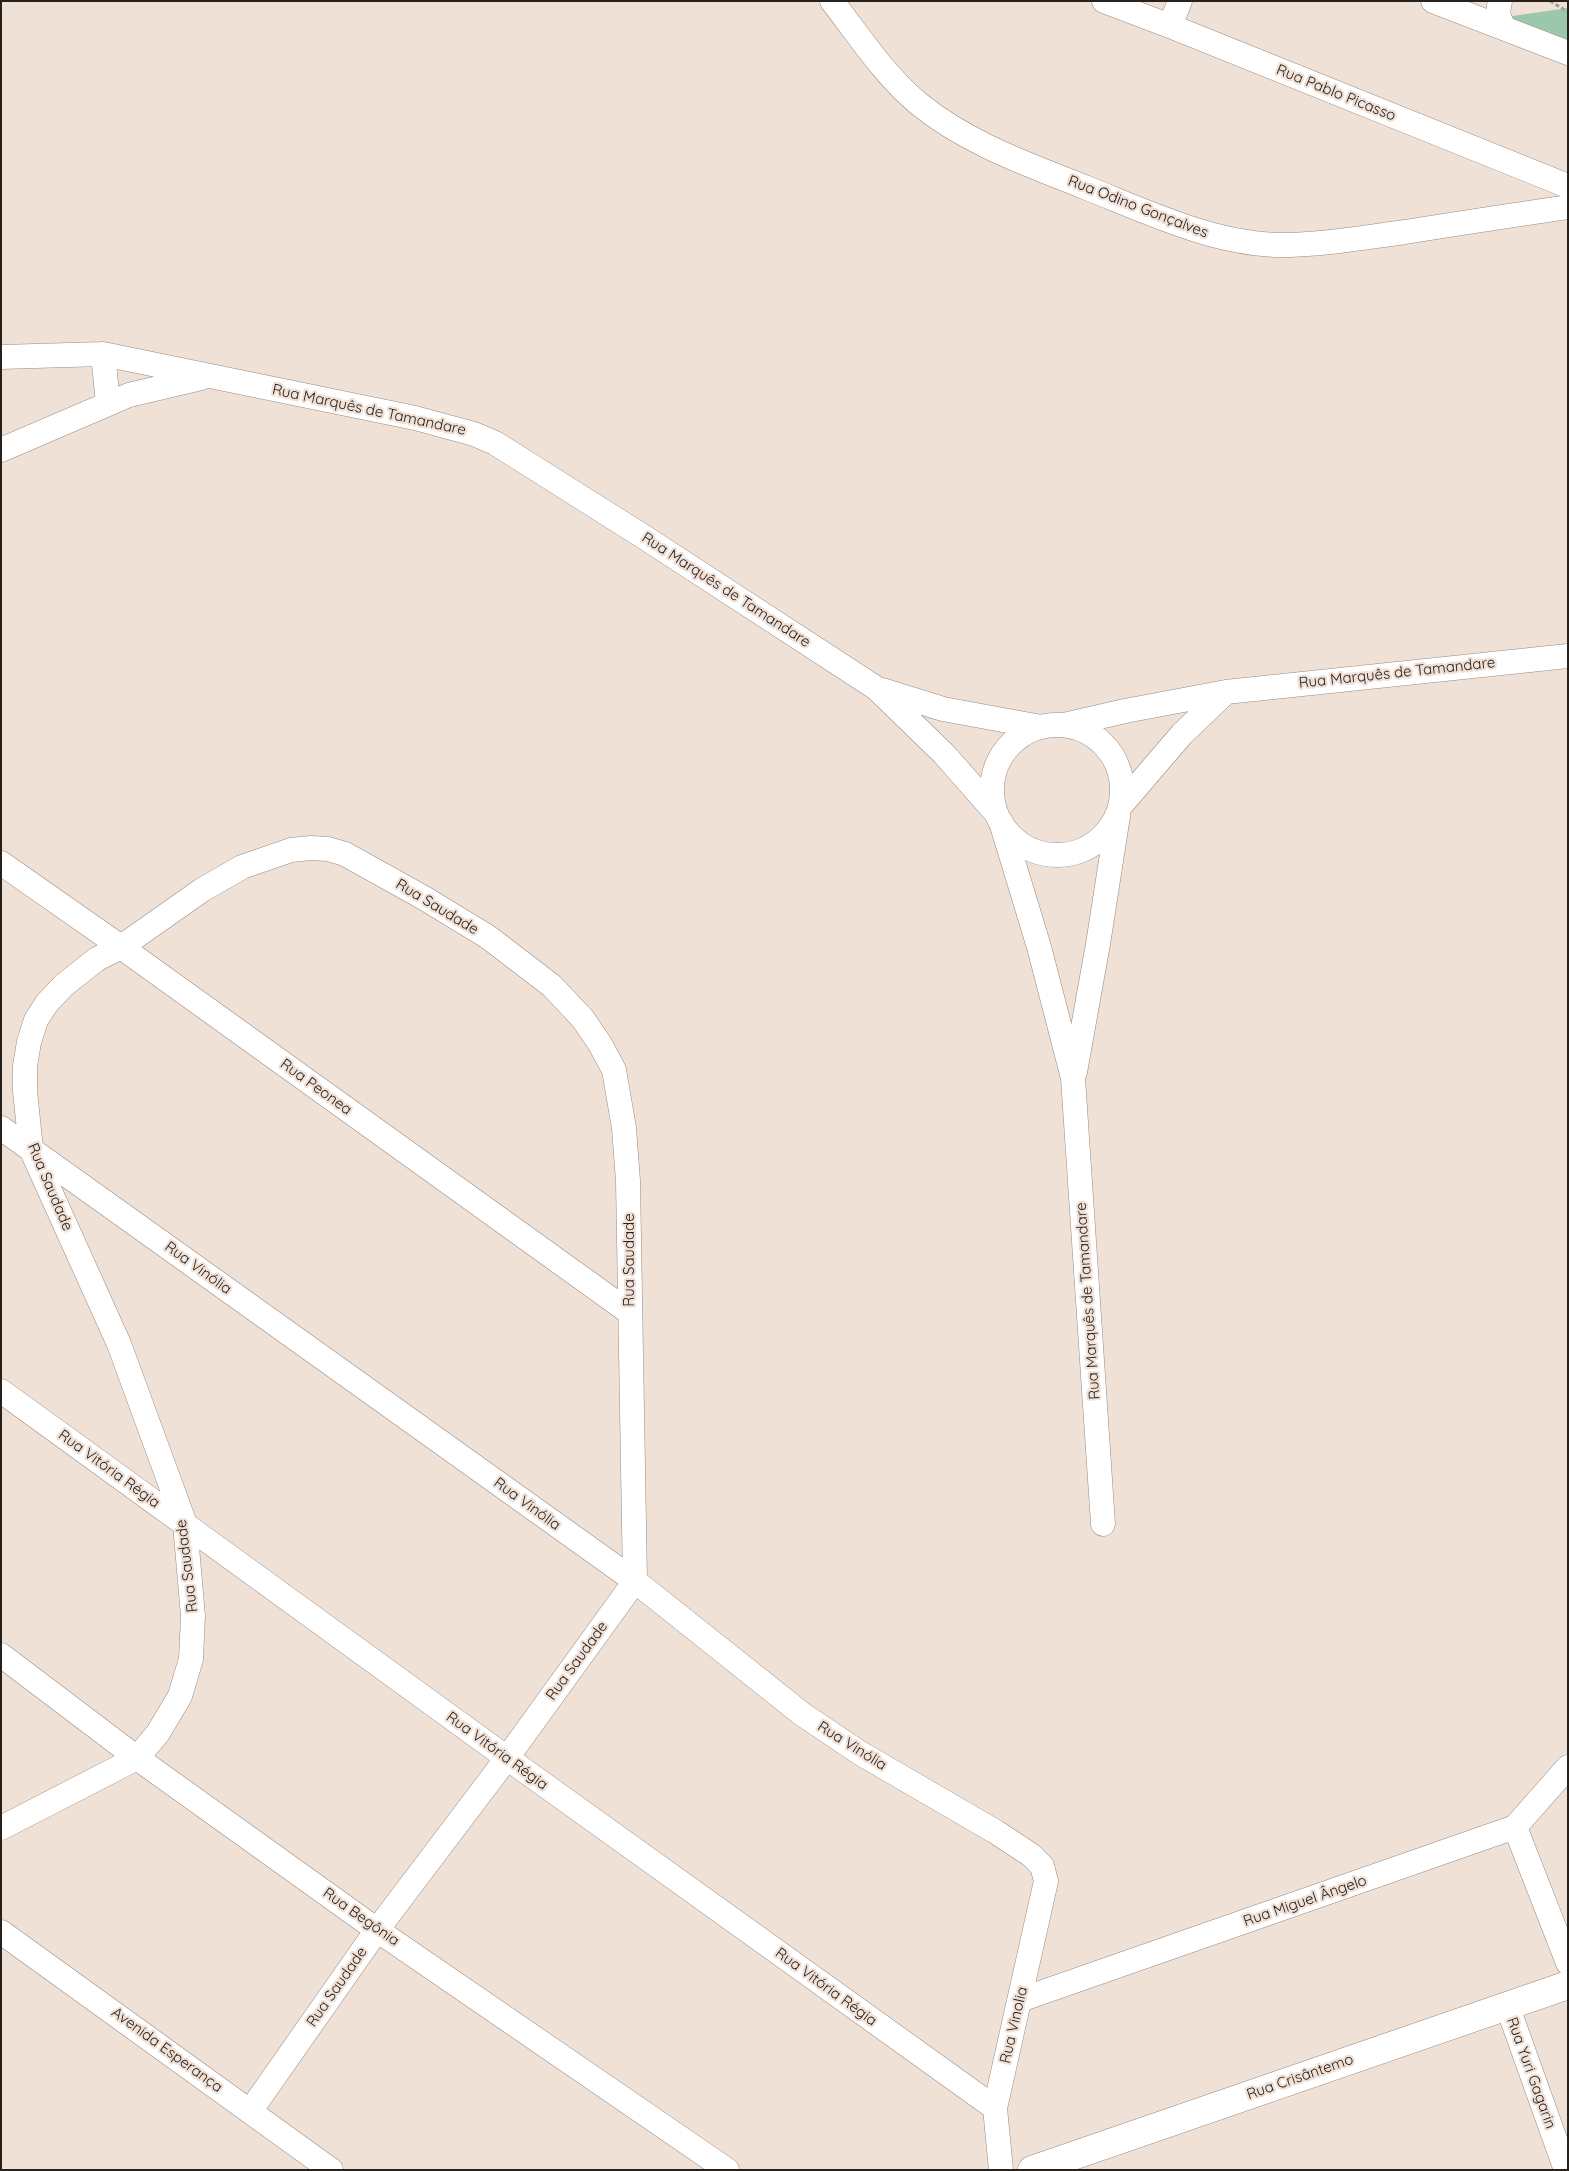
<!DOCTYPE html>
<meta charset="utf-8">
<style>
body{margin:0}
#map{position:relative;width:1569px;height:2171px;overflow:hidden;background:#f0e1d7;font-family:Quicksand,sans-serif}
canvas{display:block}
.frame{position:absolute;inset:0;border:2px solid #27211e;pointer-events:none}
</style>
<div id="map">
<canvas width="1569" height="2171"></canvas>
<div class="frame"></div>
</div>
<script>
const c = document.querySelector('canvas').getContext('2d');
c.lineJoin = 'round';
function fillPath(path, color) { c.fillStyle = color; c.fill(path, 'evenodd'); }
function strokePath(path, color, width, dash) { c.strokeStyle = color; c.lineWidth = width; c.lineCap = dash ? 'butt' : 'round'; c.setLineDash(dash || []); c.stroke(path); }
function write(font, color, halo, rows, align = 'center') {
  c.font = font + ' Quicksand,sans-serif'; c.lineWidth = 4.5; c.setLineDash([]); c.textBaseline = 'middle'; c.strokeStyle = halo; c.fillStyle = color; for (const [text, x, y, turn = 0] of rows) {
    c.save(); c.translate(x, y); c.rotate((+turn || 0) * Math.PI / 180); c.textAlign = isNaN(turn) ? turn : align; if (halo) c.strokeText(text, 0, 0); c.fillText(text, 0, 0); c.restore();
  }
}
const green = new Path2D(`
 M1568,8V45L1499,18Z`);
const path = new Path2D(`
 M1550,1L1568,12`);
const minor = new Path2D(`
 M832,1C859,36 885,76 919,104C968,144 1030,165 1087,188C1152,214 1220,247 1291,245C1330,244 1368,237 1405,232C1460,223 1514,215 1568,207
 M1104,1L1170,26L1568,186
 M1433,1L1568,53
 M1500,1C1497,14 1498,19 1506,29
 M1170,26L1180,1
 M103,354L108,403
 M1,357L103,354L415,418L474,434L495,443L644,537L876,688L944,754L996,813
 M1,450L129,395L201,378
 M882,690L943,709L1041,727
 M1064,725L1125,711L1226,692L1568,656
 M992 790a65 65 0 1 1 130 0a65 65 0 1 1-130 0Z
 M1122,804L1182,734L1226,692
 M1001,822L1039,947L1073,1078L1103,1524
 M1,863L121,947L629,1312
 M1075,1072L1098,944L1118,816
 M1,1128L635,1581L802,1714L860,1753L996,1832L1031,1855L1042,1866L1046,1881L995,2108L1001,2170
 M1,1391L507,1758L995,2108
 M1,1655L137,1758L377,1930L727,2170
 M1515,1827L1568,1963
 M1,1828L137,1758L158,1733L180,1696L191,1659L193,1616L185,1524L119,1344L31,1149L25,1091V1066L29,1042L36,1020L47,1003L64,985L97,959L121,947L202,890L242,867L291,850L311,848L328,849L345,854L424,898L488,937L552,986L583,1019L600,1044L614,1070L624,1128L628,1181L635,1581L507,1758L377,1930L251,2110
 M1,1932L331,2170
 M1020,2000L1515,1827L1568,1767
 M1507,2005L1566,2170`);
const major = new Path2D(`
 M1032,2170L1568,1985`);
const streetNames = [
 ["Rua Pablo Picasso",1336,93,22],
 ["Rua Odino Gonçalves",1138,207,21],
 ["Rua Marquês de Tamandare",369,410,12],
 ["Rua Marquês de Tamandare",726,590,33],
 ["Rua Marquês de Tamandare",1397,673,-6],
 ["Rua Saudade",437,907,31],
 ["Rua Peonea",316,1087,36],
 ["Rua Saudade",50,1187,67],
 ["Rua Saudade",629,1260,-90],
 ["Rua Vinólia",198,1268,36],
 ["Rua Marquês de Tamandare",1088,1301,-94],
 ["Rua Vitória Régia",109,1469,36],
 ["Rua Vinólia",527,1504,36],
 ["Rua Saudade",187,1566,-97],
 ["Rua Saudade",577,1661,-54],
 ["Rua Vinólia",852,1746,32],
 ["Rua Vitória Régia",497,1751,36],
 ["Rua Miguel Ângelo",1305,1901,-19],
 ["Rua Begônia",361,1917,35],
 ["Rua Saudade",337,1987,-55],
 ["Rua Vitória Régia",826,1987,36],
 ["Rua Vinolia",1014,2025,-77],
 ["Avenida Esperança",167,2050,36],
 ["Rua Yuri Gagarin",1531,2073,70],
 ["Rua Crisântemo",1300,2077,-19]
];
fillPath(green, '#9bc8aa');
strokePath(minor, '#988a81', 25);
strokePath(major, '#988a81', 29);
strokePath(path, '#a89c94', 3, [4, 2.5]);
strokePath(minor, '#fff', 24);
strokePath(major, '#fff', 28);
write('15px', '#27211e', '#f0e1d7', streetNames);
</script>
